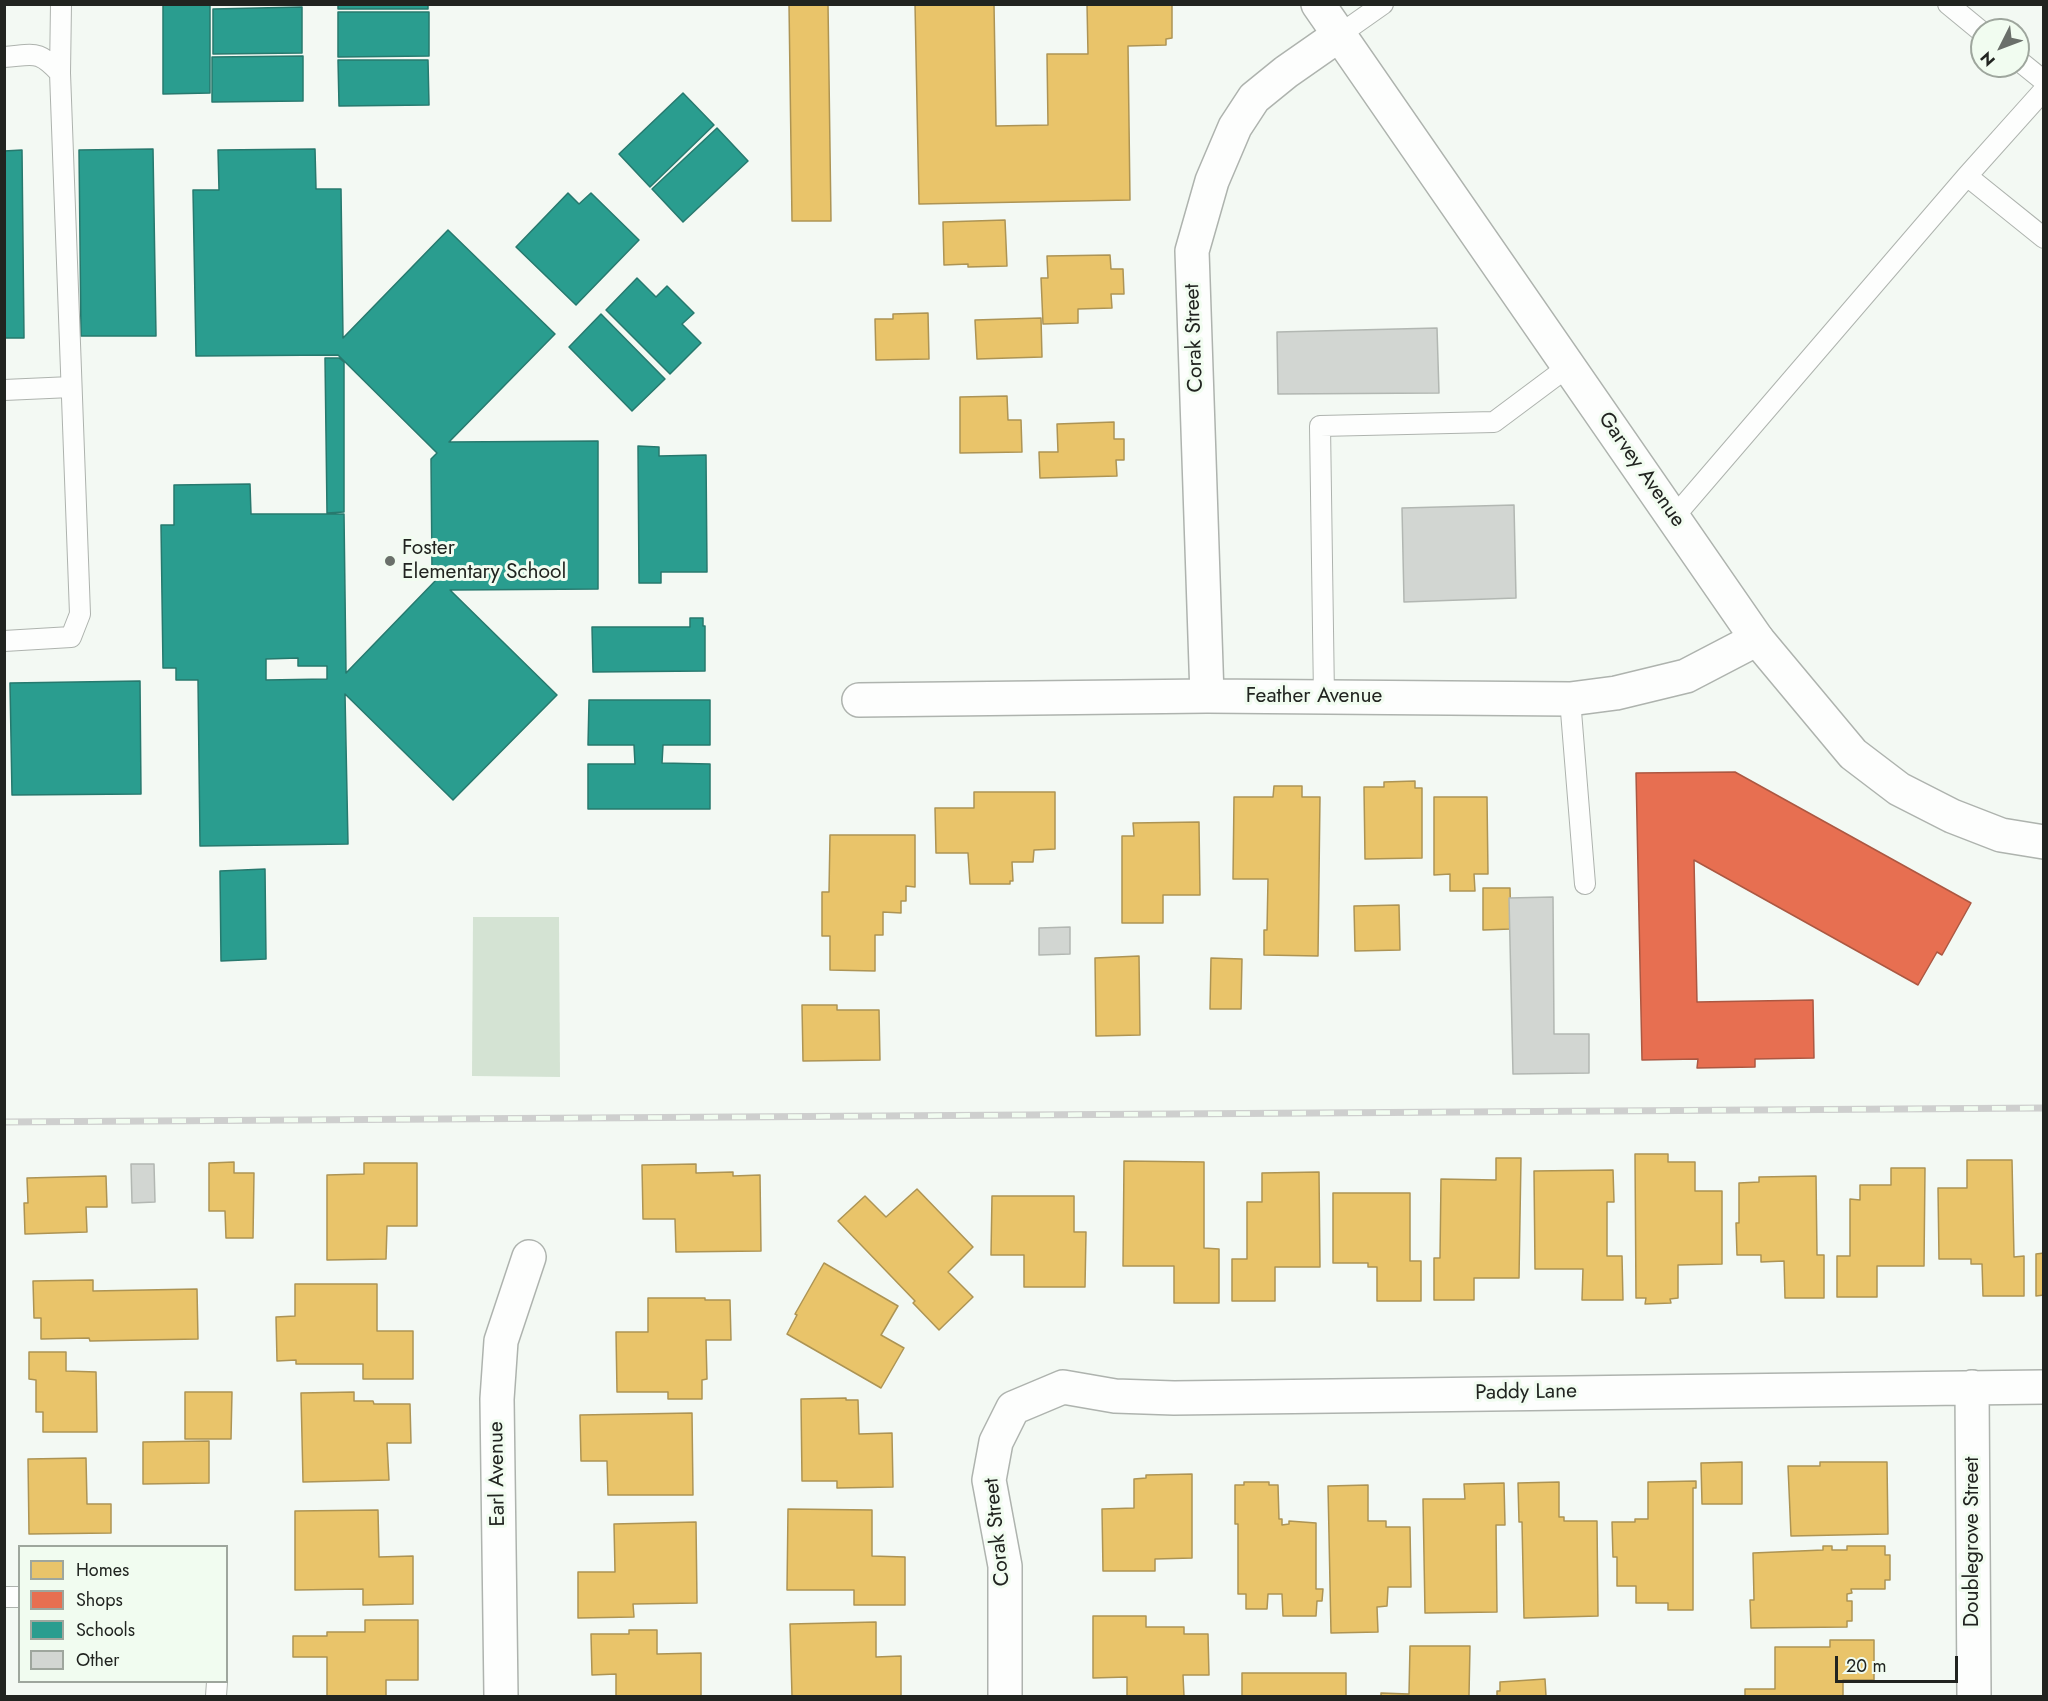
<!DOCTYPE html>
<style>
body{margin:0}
#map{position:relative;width:2048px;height:1701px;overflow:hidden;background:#f3f9f3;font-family:Jost,sans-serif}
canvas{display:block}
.frame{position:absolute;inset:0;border:6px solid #212420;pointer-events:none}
.legend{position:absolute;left:18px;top:1545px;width:210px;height:138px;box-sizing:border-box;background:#f1fcf0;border:2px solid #9ea69d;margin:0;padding:8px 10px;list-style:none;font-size:18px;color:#212420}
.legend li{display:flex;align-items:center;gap:12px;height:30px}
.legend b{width:30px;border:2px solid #9ea69d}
.north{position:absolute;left:1970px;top:18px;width:60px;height:60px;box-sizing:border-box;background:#f1fcf0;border:2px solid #9ea69d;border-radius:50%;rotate:228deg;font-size:16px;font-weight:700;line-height:24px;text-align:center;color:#212420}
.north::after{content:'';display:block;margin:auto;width:21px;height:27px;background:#6a6f6a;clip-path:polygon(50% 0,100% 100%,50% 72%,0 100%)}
.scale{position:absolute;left:1835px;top:1656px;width:123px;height:27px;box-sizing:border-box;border:3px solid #212420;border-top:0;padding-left:8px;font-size:18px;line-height:21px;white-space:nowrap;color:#212420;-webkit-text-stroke:4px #f1fcf0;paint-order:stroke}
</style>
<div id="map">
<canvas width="2048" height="1701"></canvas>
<div class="frame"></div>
<ul class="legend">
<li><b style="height:16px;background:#e9c46a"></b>Homes</li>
<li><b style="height:16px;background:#e76f51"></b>Shops</li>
<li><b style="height:16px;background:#2a9d8f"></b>Schools</li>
<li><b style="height:16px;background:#d2d6d2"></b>Other</li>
</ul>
<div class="north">N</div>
<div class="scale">20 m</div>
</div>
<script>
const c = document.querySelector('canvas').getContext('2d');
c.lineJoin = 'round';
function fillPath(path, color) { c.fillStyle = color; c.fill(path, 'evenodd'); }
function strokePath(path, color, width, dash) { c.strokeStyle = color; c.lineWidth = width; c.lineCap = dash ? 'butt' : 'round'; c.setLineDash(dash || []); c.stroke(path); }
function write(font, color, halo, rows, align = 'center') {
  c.font = font + ' Jost,sans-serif'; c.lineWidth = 6; c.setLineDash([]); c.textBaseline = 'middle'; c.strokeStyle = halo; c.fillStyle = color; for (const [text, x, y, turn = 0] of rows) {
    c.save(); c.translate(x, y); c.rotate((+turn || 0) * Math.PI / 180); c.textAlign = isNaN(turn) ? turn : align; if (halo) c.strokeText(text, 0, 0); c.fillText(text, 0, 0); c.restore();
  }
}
const green = new Path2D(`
 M473,917H559L560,1077L472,1076Z`);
const homes = new Path2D(`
 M789,4H828L831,221H792Z
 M915,4H994L996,126L1048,125L1047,54H1088L1087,4H1172V38L1166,39V45L1128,46L1130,200L919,204Z
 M1005,220L1007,266L968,267V264L944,265L943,222Z
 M1110,255L1111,269H1123L1124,294H1111L1112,308L1078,309V323L1043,324L1041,278H1048L1047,256Z
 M928,313L929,359L876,360L875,319H893V314Z
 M1041,318L1042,357L977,359L975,320Z
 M1007,396L1008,420H1021L1022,452L960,453V397Z
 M1114,422V439H1124V460H1116L1117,476L1040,478L1039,452H1058L1057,424Z
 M1415,781V788H1422V858L1365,859L1364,787H1384V782Z
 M1274,786H1302V797H1320L1318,956L1264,955V930H1267L1268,879H1233L1234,797H1273Z
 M974,792H1055V849L1034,850L1033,862H1012L1013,881H1010V884H970L968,853H936L935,808H974Z
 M1434,797H1487L1488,874H1474L1475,891H1450V874L1434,875Z
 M1199,822L1200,895H1163V923H1122V836H1134L1133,823Z
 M830,835H915V887L906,886V901H901V913L883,912V935H875V971L830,970V936H822V892H829Z
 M1483,888H1510L1511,929L1483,930Z
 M1399,905L1400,950L1355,951L1354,906Z
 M1139,956L1140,1035L1096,1036L1095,958Z
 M1211,958L1242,959L1241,1009H1210Z
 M802,1005H837V1010H879L880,1060L803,1061Z
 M1635,1154H1668V1162H1695V1191H1722V1264L1678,1265V1298L1670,1299L1671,1303L1645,1304L1646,1298H1636Z
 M1496,1158H1521L1519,1278H1474V1300H1434V1258H1440L1441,1179L1496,1180Z
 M1967,1160H2012L2014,1257L2024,1256V1296H1983L1982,1264H1971V1259H1939L1938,1188H1967Z
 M1124,1161L1204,1162V1248L1219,1249V1303H1174V1266H1123Z
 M234,1162V1173H254L253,1238H226L225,1211H209V1163Z
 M364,1163H417V1226H387L386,1259L327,1260V1175L364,1174Z
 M696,1164V1173L733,1172V1176L760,1175L761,1251L676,1252L675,1219H643L642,1165Z
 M1891,1168H1925L1924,1266H1877V1297H1837V1256H1850V1199L1860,1200V1185H1891Z
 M1613,1170L1614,1202H1607V1256H1622L1623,1300H1582L1583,1269H1535L1534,1171Z
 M1319,1172L1320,1267H1275V1301H1232V1259H1247V1202H1262V1173Z
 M106,1176L107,1207H86L87,1232L25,1234L24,1203H28L27,1178Z
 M1816,1176L1817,1255H1824V1298H1785L1784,1261L1761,1262V1255H1737L1736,1223H1739V1183L1759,1182V1177Z
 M917,1189L973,1247L948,1272L973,1297L939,1330L913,1303L915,1301L838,1221L865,1196L886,1217Z
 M1333,1193H1410V1261H1421V1301H1377V1267H1368V1263H1333Z
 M992,1196H1074V1232H1086L1085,1287H1024V1255H991Z
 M2044,1253V1295L2036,1296V1254Z
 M824,1263L898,1306L881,1335L904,1348L881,1388L787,1334L797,1315L795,1314Z
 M93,1280V1291L197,1289L198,1339L90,1341L89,1338L41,1339V1318H34L33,1281Z
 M295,1284H377V1331H413V1379H363V1364H296V1360L277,1361L276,1317L295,1316Z
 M648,1298H705V1300H730L731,1340H706L707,1379L702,1380V1399H668V1392H617L616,1332H648Z
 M29,1352H66V1371L96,1372L97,1432H43V1412H36V1380L29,1379Z
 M185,1392H232L231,1439H185Z
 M354,1392V1401H373L374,1404H410L411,1443H387L389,1480L303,1482L301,1393Z
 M846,1398V1400H858L859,1434L892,1433L893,1487L837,1488V1481H802L801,1399Z
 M692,1413L693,1495H608L607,1461H581L580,1415Z
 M209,1441V1483L143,1484V1442Z
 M86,1458L87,1504H111V1533L29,1534L28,1459Z
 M1742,1462V1504H1702L1701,1463Z
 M1820,1462H1887L1888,1534L1791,1536L1788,1466H1820Z
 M1192,1474V1558L1155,1559V1571H1103L1102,1509L1134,1508V1479L1146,1478V1475Z
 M1696,1481V1488H1693V1610H1668V1603H1636V1586H1617V1557H1613L1612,1522H1635V1519H1648V1482Z
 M1244,1482H1269V1485H1278L1279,1519H1282V1525L1289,1524V1521L1316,1523V1589H1323L1322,1601H1317L1316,1616H1283L1282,1594H1268L1267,1609H1246V1594H1238V1524H1235V1485H1244Z
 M1559,1482V1517H1564V1521H1597L1598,1616L1524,1618L1522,1522H1519L1518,1483Z
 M1504,1483L1505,1525H1496L1497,1612L1425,1613L1423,1499H1465L1464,1484Z
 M1368,1485V1521H1386V1527H1410L1411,1587H1388L1387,1606L1377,1607L1378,1632L1331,1633L1328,1486Z
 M788,1509L872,1510V1556L905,1557V1605H854V1590H787Z
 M378,1510L379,1557L413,1556V1604L363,1605V1589L295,1590V1511Z
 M696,1522L697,1603L633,1604L634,1617L578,1618V1572H615L614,1524Z
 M1823,1546H1832V1550H1847V1546H1885V1555H1890V1580H1885V1589H1851L1852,1593L1847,1594V1601H1852V1621H1847V1627L1751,1628L1750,1600H1754L1753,1553L1823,1550Z
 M1093,1616H1146V1627H1184V1634H1208L1209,1675H1183L1184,1696H1127V1677L1093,1678Z
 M365,1620H418V1680H386V1696H327V1657H293V1636H327V1632H365Z
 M876,1622V1657L901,1656V1696H792L790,1624Z
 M629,1630H657V1654L701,1653V1696H616V1674L592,1675L591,1634H629Z
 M1830,1640H1874V1680H1843V1696H1745V1689H1775V1647H1830Z
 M1410,1646H1470L1469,1696H1381V1693L1409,1694Z
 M1242,1673H1346V1696H1242Z
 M1545,1679L1546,1696H1497V1691H1500V1682Z`);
const shops = new Path2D(`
 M1735,772L1971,903L1942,955L1937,952L1918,985L1694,860L1697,1002L1813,1000L1814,1058L1755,1059V1067L1697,1068L1698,1059L1642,1060L1636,773Z`);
const schools = new Path2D(`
 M163,4H210V93L163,94Z
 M338,4H428V9H338Z
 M302,7V53L213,54V9Z
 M338,12H429V56L338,57Z
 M303,56V101L212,102V57Z
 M338,60H428L429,105L339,106Z
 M683,93L714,125L650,187L619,154Z
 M717,128L748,161L683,222L652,189Z
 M153,149L156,336H81L79,150Z
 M315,149L316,189H341L343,338L448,230L555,334L449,442L598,441V589L450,590L557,695L453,800L345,694L348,844L200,846L198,680H176V668H163L161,525H174V485L250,484L251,514H344L346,673L438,578L432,572L431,459L437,453L338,355L196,356L193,190H219L218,150ZM298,658V666H327V679L266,680V659Z
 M22,150L24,338H4V151Z
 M568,193L579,204L591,193L639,240L576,305L516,247Z
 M637,278L656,297L667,286L694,313L682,324L701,343L670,374L606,310Z
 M601,314L665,379L632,411L569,347Z
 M325,358H339L344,362V512L327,513Z
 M638,446L659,447V456L706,455L707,572H661V583H639Z
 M690,618H703V626H705V671L593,672L592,627H690Z
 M140,681L141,794L12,795L10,683Z
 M589,700H710V745H663L662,763L710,764V809H588V764H635L634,745H588Z
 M265,869L266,959L221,961L220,871Z`);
const building = new Path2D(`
 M1437,328L1439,393L1278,394L1277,332Z
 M1514,505L1516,598L1404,602L1402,508Z
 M1553,897L1554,1034H1589V1073L1513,1074L1509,898Z
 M1070,927V954L1039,955V928Z
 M131,1164H154L155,1202L132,1203Z`);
const service = new Path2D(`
 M1948,4L1982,32
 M1339,35L1383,4
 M4,57C34,55 38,49 60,73
 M2018,60L2044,81
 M1967,176L2044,238
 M4,390L71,387
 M1674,517L1967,176L2044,90
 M4,641L71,637L80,614L60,73L61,4
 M1324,697L1320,426L1494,422L1569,366
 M1570,699L1585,884
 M4,1597H20
 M216,1696L217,1682`);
const minor = new Path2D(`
 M1207,696L1192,251L1212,181L1235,127L1254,98L1286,72L1339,35
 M859,700L1207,696L1570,699L1616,693L1686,676L1757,639
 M1972,1387L1974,1696
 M501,1696L497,1399L501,1341L529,1257
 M1005,1696V1566L989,1480L996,1442L1013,1408L1063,1387L1115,1396L1174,1398L2044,1387`);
const tertiary = new Path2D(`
 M1318,4L1757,639L1853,754L1899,789L1952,816L2001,835L2044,842`);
const rail = new Path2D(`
 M4,1122L2044,1108`);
const markers = [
 [390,561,6,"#6a6f6a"]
];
const streetNames = [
 ["Corak Street",1195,338,-92],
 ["Garvey Avenue",1641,470,55],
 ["Feather Avenue",1314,697],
 ["Paddy Lane",1526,1393,-1],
 ["Earl Avenue",498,1474,-91],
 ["Corak Street",998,1532,-96],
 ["Doublegrove Street",1973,1542,-90]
];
const poiNames = [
 ["Foster",402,549],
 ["Elementary School",402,573]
];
fillPath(green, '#d4e3d3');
fillPath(homes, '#e9c46a');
strokePath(homes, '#ad9454', 1.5);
fillPath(shops, '#e76f51');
strokePath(shops, '#ac5842', 1.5);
fillPath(schools, '#2a9d8f');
strokePath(schools, '#27796e', 1.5);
fillPath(building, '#d2d6d2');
strokePath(building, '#b2b7b2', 1.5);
strokePath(service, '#aeb3ae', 22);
strokePath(minor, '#aeb3ae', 36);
strokePath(tertiary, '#aeb3ae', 36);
strokePath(service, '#fdfefd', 20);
strokePath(minor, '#fdfefd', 33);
strokePath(tertiary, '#fdfefd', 33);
strokePath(rail, '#cecfce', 7);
strokePath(rail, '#f1fcf0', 4.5, [14]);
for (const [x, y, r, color] of markers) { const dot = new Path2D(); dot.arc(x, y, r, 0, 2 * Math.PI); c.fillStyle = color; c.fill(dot); strokePath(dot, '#f1fcf0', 2); }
write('21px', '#212420', '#f1fcf0', streetNames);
write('21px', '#212420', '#f1fcf0', poiNames, 'left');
</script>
